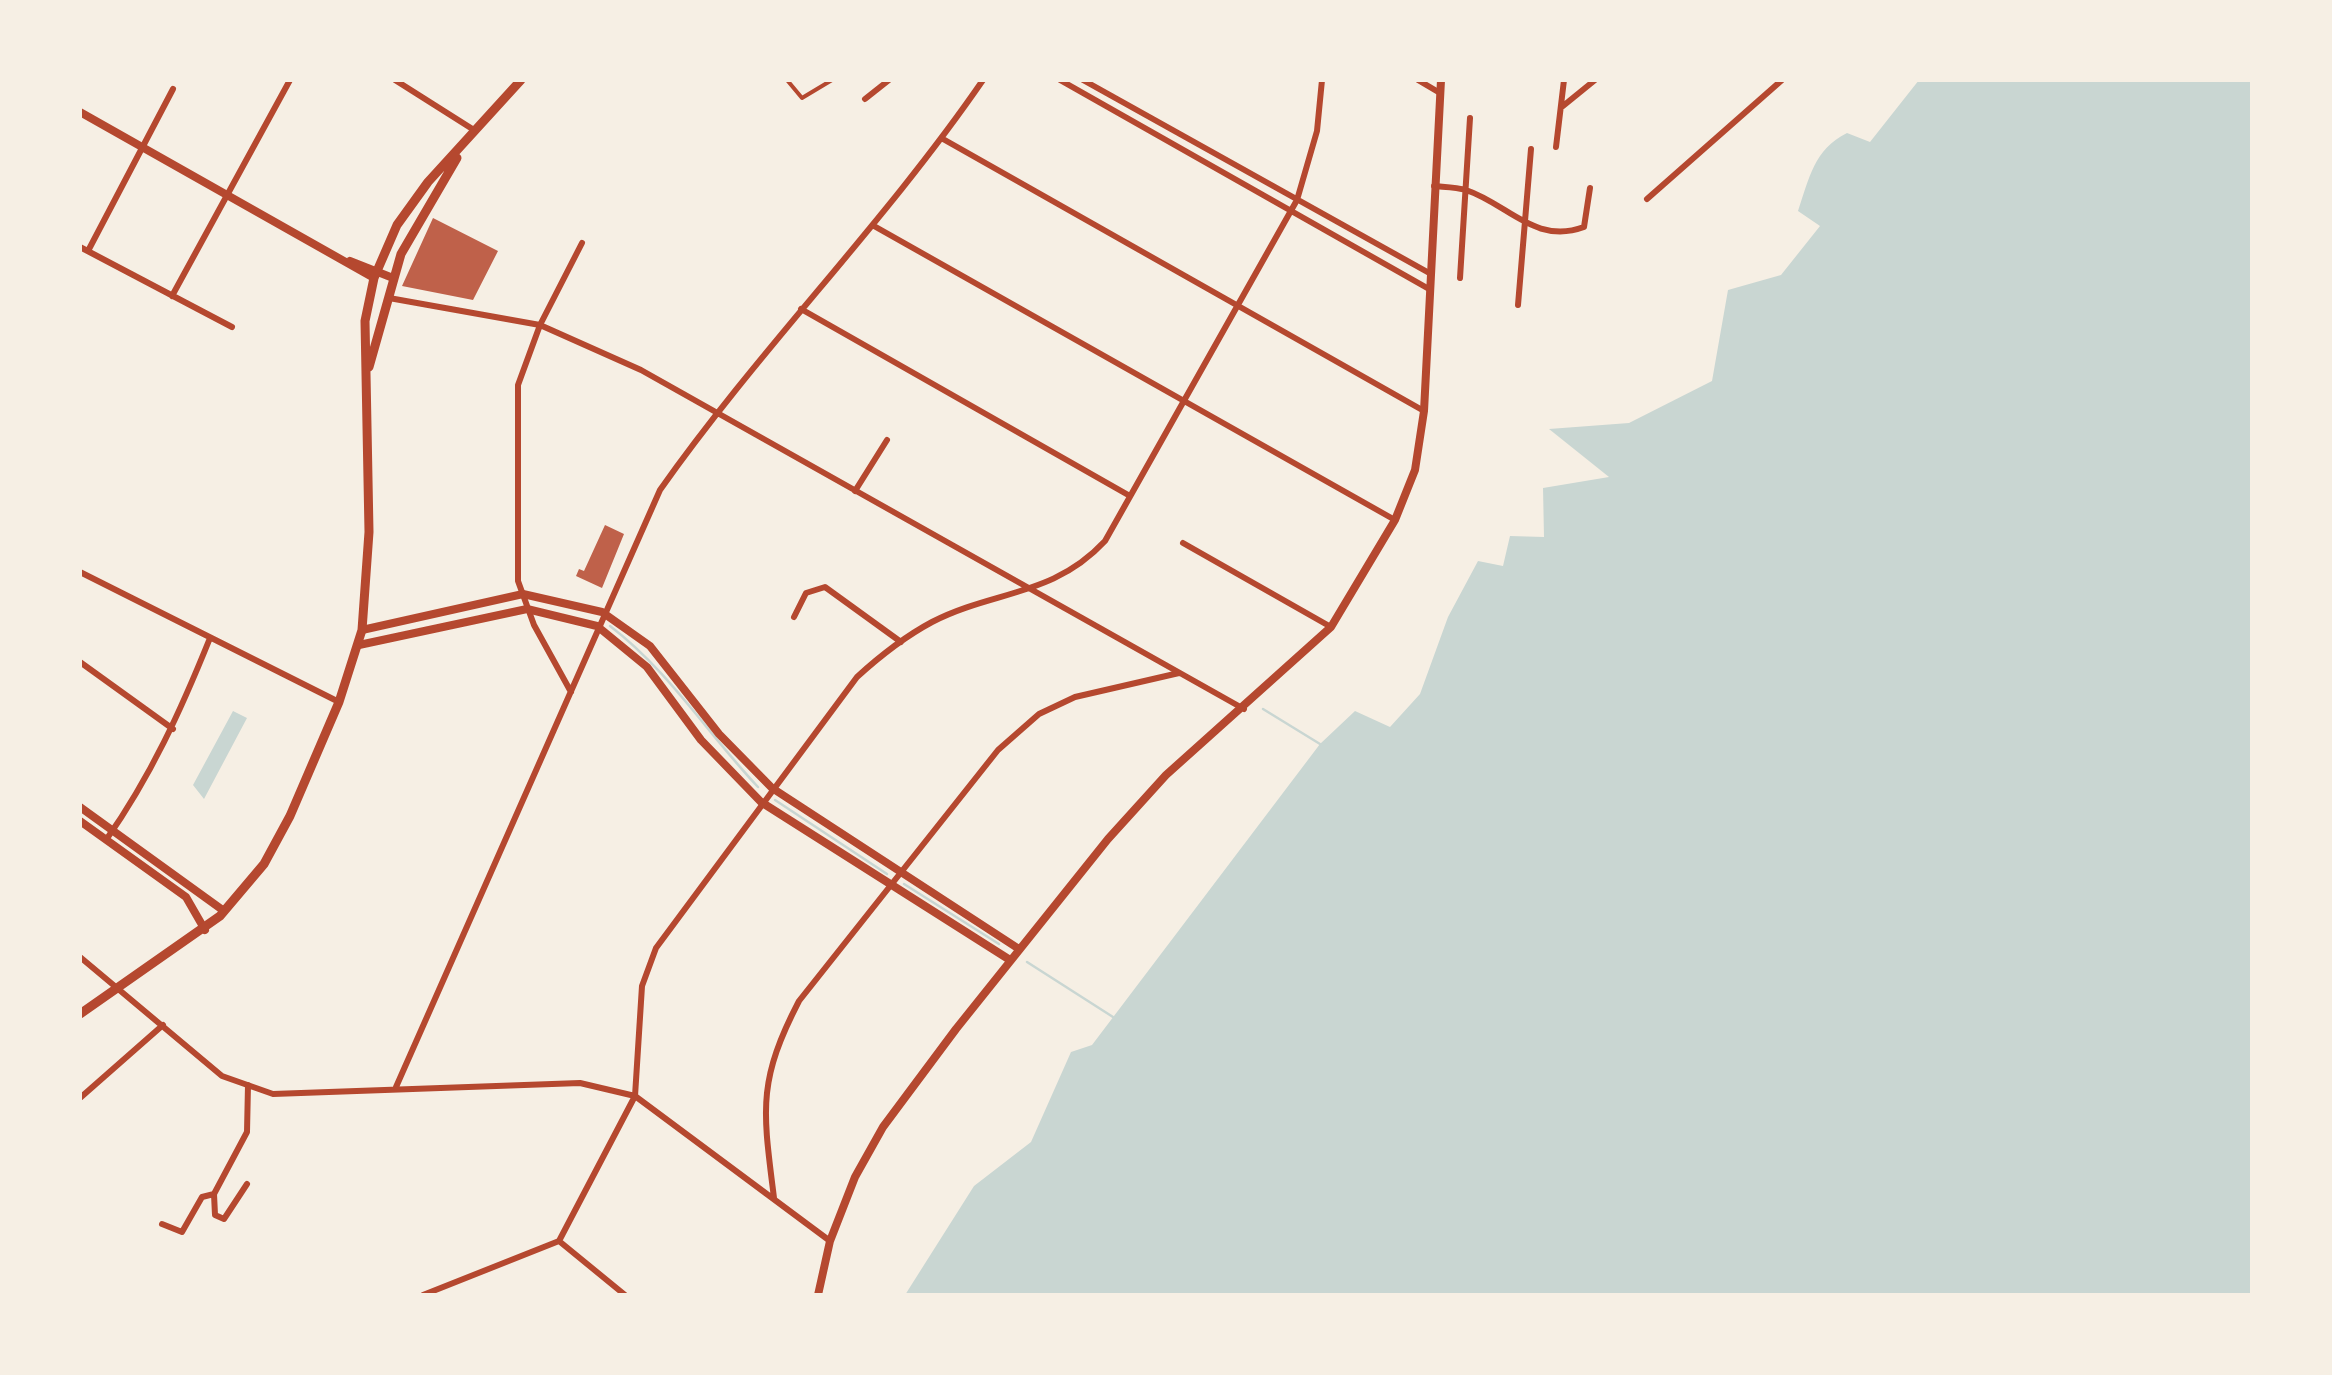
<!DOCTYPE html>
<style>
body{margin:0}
#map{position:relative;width:2332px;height:1375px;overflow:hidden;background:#f6efe4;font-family:Jost,sans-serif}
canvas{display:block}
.frame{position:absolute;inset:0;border:82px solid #f6efe4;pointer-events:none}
</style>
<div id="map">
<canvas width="2332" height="1375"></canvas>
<div class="frame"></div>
</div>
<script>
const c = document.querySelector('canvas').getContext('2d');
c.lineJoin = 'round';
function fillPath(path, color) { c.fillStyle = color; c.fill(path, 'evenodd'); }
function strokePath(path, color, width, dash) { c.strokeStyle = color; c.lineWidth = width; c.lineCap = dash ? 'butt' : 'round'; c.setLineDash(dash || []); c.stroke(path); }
const water = new Path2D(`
 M1919,80H2252V1295H905L974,1186L1031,1142L1071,1052L1092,1045L1320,744L1355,711L1390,727L1420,694L1448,617L1478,561L1503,566L1510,536L1544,537L1543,488L1609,477L1549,429L1629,423L1712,381L1728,290L1781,275L1820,226L1798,211C1809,179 1814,149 1847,133L1870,142Z
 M233,711L247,718L204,799L193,785Z`);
const stream = new Path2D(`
 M610,626C668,670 708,734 758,787
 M1263,709L1320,744
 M775,800L887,874
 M904,884L999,944
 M1027,962L1113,1017`);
const building = new Path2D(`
 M433,218L498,251L473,300L402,286Z
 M605,525L624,534L602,588L576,576L579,569L584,571Z`);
const service = new Path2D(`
 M787,80L802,98L832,80`);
const minor = new Path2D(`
 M395,80L474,130
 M1060,80L1429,289
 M1083,80L1431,274
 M1418,80L1440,93
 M865,99L889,80
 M1563,106L1595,80
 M943,139L1424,411
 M1556,147L1564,80
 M1434,186C1444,187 1456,187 1466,190C1508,204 1535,245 1584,227L1590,188
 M1647,199L1782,80
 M874,226L1395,520
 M80,247L232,327
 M88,251L173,89
 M1460,278L1470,118
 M172,296L290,80
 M389,298L540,325L641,370L1244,709
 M1518,305L1531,149
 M801,309L1130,496
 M855,491L887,440
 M1183,543L1331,627
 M80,572L339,702
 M794,617L806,593L825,587L901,642
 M80,662L173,729
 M571,692L534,625L518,581V385L540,325L582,243
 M106,840C151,776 181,710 210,638
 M80,957L222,1076L273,1094L580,1083L635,1096L830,1241
 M396,1087L660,490C761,347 884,224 983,80
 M80,1098L163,1025
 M214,1194L215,1215L224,1219L247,1184
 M774,1198C763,1110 757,1082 799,1001L998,750L1039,714L1075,697L1179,673
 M162,1224L182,1232L202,1197L214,1194L247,1132L248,1085
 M559,1241L625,1295
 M423,1295L559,1241L635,1096L642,986L656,948L857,677C880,656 904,637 932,622C994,590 1053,597 1105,541L1297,200L1317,131L1322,80`);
const tertiary = new Path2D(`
 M80,112L374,278
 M350,261L393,278
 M362,630L523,594L602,612L650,646L719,734L772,788L1019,949
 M359,645L527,609L597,626L647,667L701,740L761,802L1010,960
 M80,807L224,911
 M80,821L186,897L205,930
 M818,1295L830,1241L855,1177L883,1127L956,1029L1108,839L1166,775L1331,627L1395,520L1415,470L1424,411L1441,80`);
const secondary = new Path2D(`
 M369,367L401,254L457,158
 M80,1014L220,916L264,864L290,816L339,702L362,630L369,532L365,321L374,278L397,225L428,182L521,80`);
fillPath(water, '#c9d6d2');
strokePath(stream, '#c9d6d2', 2.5);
fillPath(building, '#bf614a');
strokePath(service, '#b5482f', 4);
strokePath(minor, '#b5482f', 6);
strokePath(tertiary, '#b5482f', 8);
strokePath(secondary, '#b5482f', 9);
</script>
